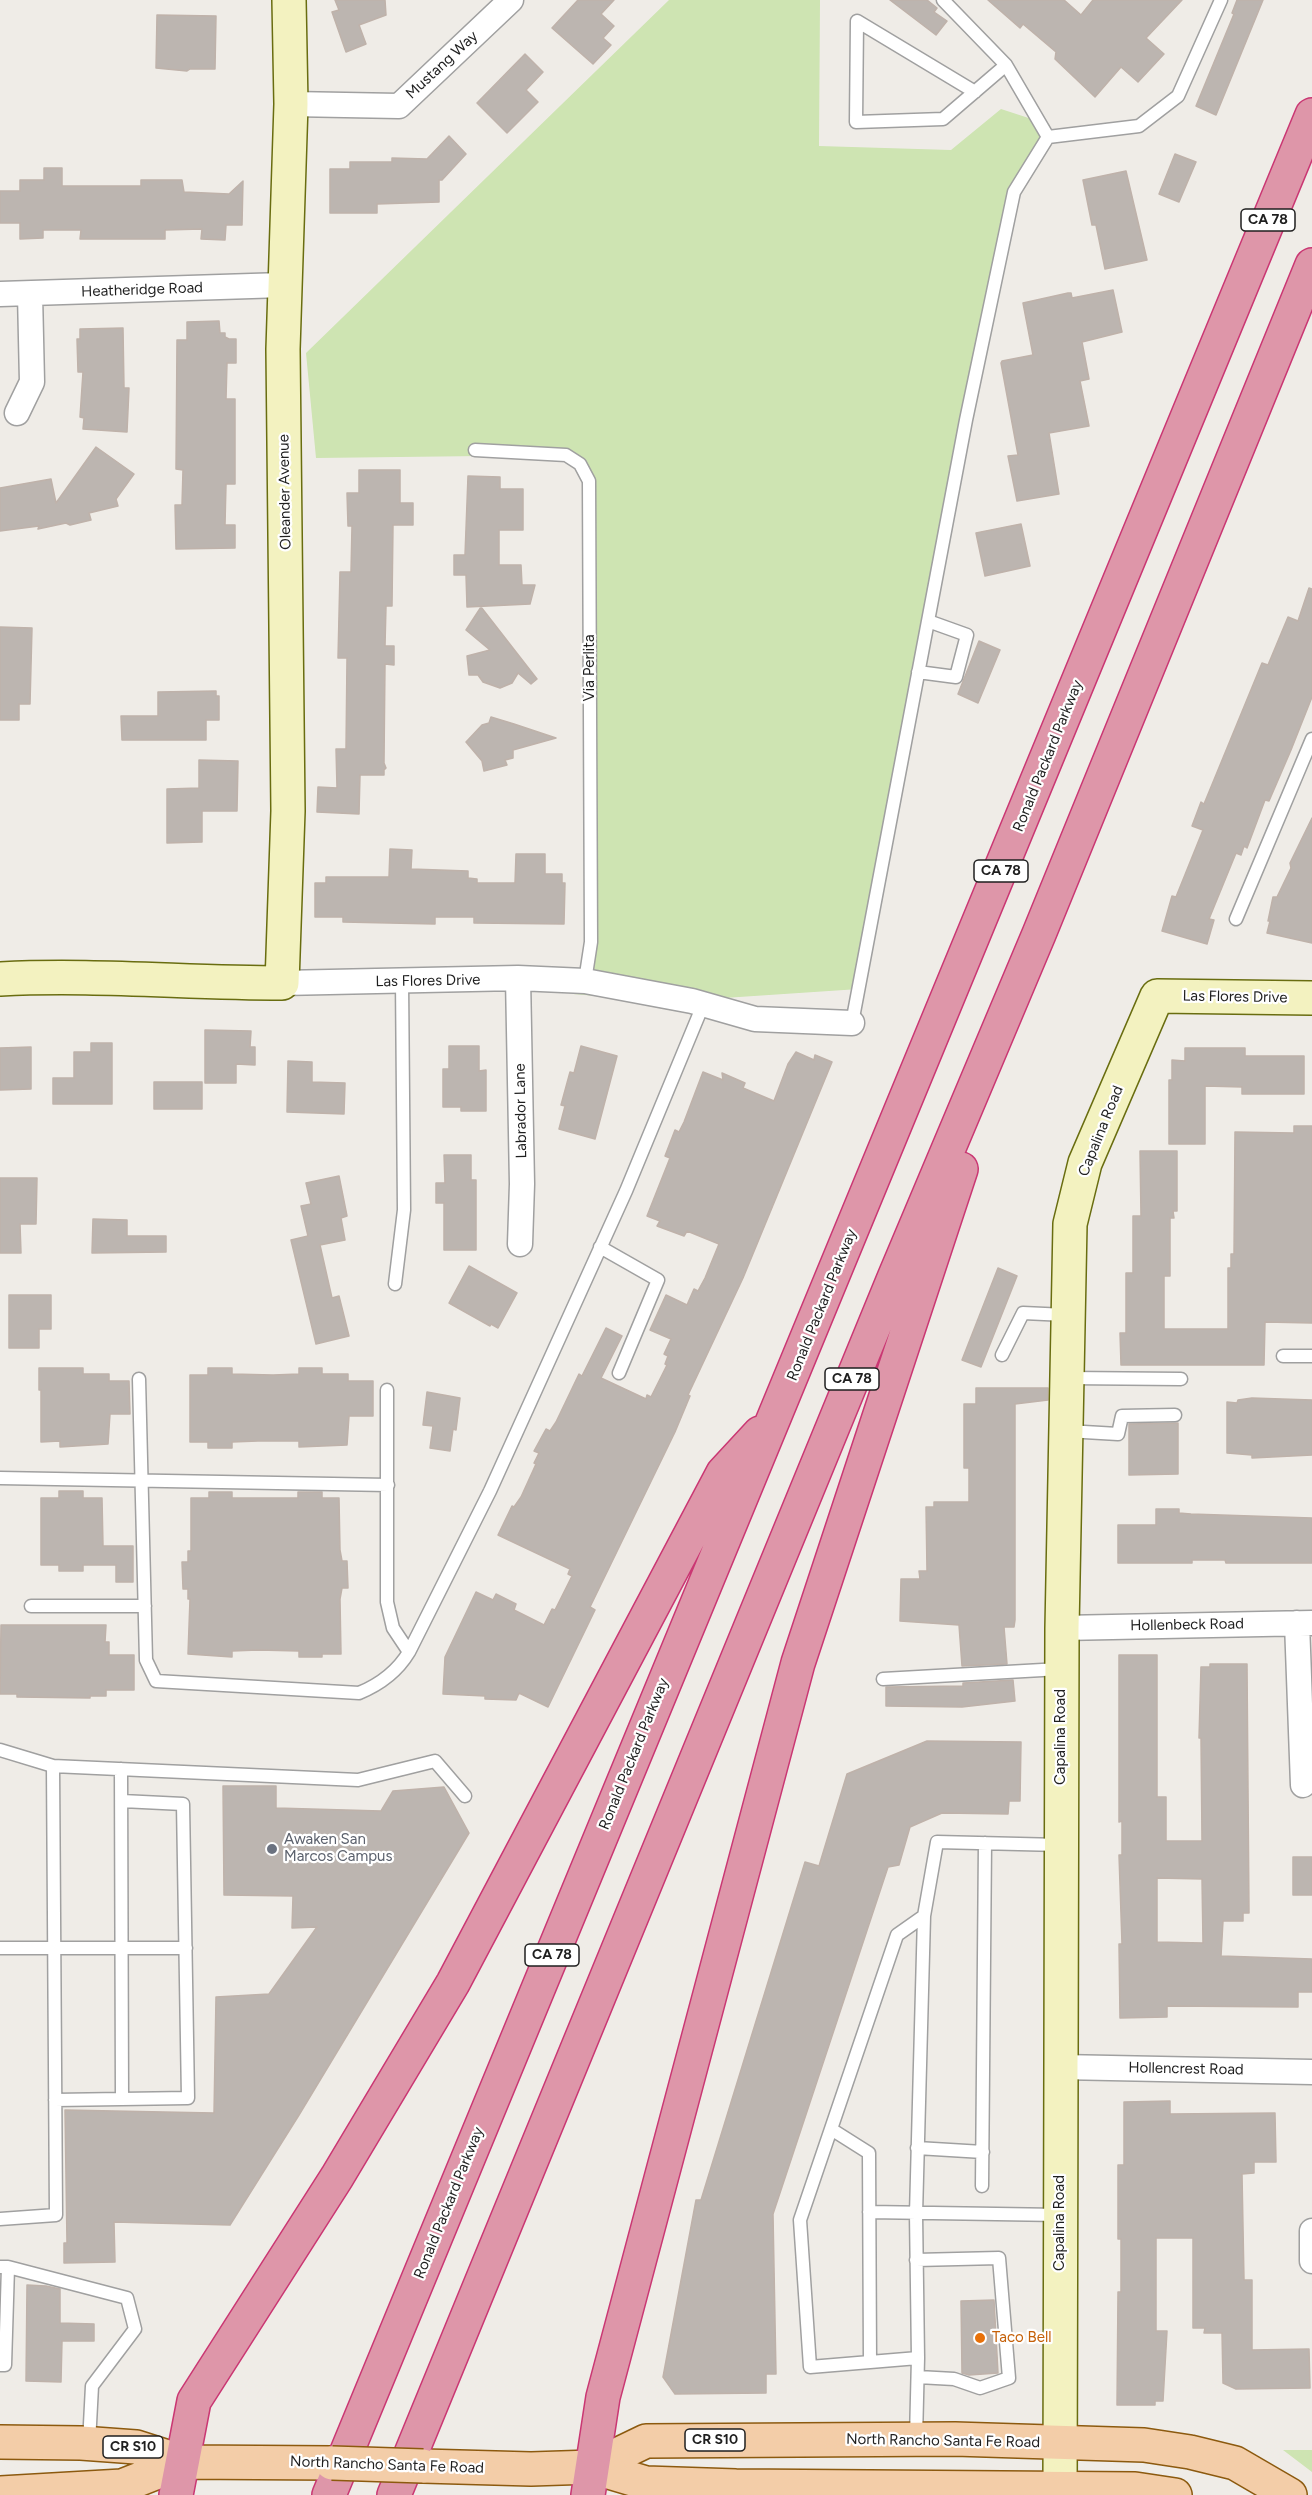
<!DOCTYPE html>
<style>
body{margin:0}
canvas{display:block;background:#efece7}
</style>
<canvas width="1312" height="2495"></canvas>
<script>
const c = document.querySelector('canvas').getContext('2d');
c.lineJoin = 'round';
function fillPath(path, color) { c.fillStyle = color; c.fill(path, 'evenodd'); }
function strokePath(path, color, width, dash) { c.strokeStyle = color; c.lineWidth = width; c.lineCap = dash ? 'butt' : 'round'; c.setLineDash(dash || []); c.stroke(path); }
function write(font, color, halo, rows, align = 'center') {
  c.font = font + ' Figtree,sans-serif'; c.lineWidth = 4.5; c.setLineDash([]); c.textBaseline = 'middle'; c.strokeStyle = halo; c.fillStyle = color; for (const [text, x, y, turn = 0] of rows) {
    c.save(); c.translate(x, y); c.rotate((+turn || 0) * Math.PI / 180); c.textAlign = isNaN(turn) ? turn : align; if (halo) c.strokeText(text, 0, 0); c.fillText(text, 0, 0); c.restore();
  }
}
const grass = new Path2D(`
 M669,0H820L819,146L951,150L1001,109L1050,125L1014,192L859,989L664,1002L573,994L591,942L589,481L565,455L316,458L306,353Z
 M1283,2450H1312V2472Z`);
const building = new Path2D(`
 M335,0H385L386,15L359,25L366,44L346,52L332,12L339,10Z
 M578,0H614L601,14L614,26L603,38L611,45L593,64L552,28Z
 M890,0H927L937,8L934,12L947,21L936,35Z
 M988,0H1064L1081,15L1093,0H1182L1146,38L1164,54L1138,82L1121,67L1095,97L1055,59L1056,52L1023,24L1020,28Z
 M1237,0H1263L1216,115L1196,106L1234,14L1232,13Z
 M157,15L216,16L215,69H190L187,71L156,68Z
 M525,54L543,72L526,90L538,102L507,133L477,103Z
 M449,136L466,154L442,180H439V202L377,204V213H330V169H350V162H392V158L427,159Z
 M1175,154L1196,162L1179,202L1159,194Z
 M44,168H62V186H141V180H182L184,192L229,194L243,181L242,225H226L225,240L201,239L202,229L165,230V239H80L81,230H43V238L20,239V223H0V191H20V180H44Z
 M1126,171L1147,260L1105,269L1096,225H1092L1083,180Z
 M1113,290L1122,332L1082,342L1089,379L1080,381L1089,426L1049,433L1059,494L1017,501L1008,456L1018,455L1001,363L1002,361L1033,355L1023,303L1068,293H1071L1072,298Z
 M219,321L220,333H225V337L229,339H236V363H227L226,399H235V484H226L225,525H235V548L176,549L175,505H182L183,470L176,469L177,340H187V322Z
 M123,328L124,388H129L127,432L83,429L84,418L80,417L83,372H78L77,339H80V329Z
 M96,447L134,474L116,499L118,506L89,513L91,520L70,525L66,523L38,529L39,526L0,531V488L51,479L56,503Z
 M359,470H400V503H413V525H393L392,606H386L385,646H394V665L385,664L384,763L386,768L384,770V775H360L359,814L317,812L318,787L337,788L336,749H346L347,658H338L340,572H351L352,526H348L347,493H359Z
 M468,476L500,477V489H523V530H499V565H521L522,585H535L530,604L467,607L466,575H454V555H465Z
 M1021,524L1030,566L985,576L976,533Z
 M1309,588L1312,589V697L1291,750L1269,801L1265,800L1247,848L1244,846L1241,855L1236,853L1209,919L1214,920L1207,944L1162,931L1172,896L1176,897L1203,830L1192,826L1201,802L1204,804L1262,663L1268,665L1288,617L1298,621Z
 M481,607L537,679L531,684L518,673L512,683L500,688L483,682L478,675H469L467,656L490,650L466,630Z
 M0,627L32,628L30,704H19V720H0Z
 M979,641L1000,650L978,703L958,694Z
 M216,691V696H219V720H206V740H122L121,716H158V692Z
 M491,717L514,724L556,738L513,750V758L505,760L507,765L484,771L482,761L466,742L482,725L489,723Z
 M199,760L238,761L237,811H202V842L167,843V789L199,788Z
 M1312,818V943L1267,933L1270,921H1268L1273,897H1277L1291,868L1290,863Z
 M390,849L412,850L411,869L468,871V878L477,879V883H515L516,854H545V874H562V883H565L564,924L474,923V917H435V924L343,922V917H315V883H326V877H389Z
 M205,1030L251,1031L250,1047H255V1065L236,1064V1083H205Z
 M91,1043H112V1104H53V1078H74V1052H91Z
 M449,1046H479V1071L486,1070V1111H461V1107H443V1069H449Z
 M581,1046L617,1056L595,1139L559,1129L565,1106L561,1105L570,1072L574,1073Z
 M31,1047V1089L0,1090V1048Z
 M1185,1048H1245V1056H1304V1094H1242V1087L1205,1086V1144H1169V1080H1172V1060L1185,1061Z
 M796,1052L814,1060L815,1055L832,1062L743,1278L688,1395L690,1396L675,1432L590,1607L595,1610L548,1707L519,1693L516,1700L485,1699V1696L443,1694L445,1657L476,1592L493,1600L496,1594L516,1604L514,1610L544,1625L552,1609L555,1610L572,1576L568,1574L570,1569L498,1535L512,1506L514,1507L521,1497L536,1464L534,1463L539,1453L534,1451L546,1429L550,1431L556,1422L579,1374L582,1376L606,1328L622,1336L601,1378L646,1399L647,1395L651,1397L667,1365L665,1364L668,1356L664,1354L671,1339L650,1330L666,1295L687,1305L694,1289L698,1291L705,1278L719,1244L687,1231L684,1236L657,1226L660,1221L647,1216L670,1158L665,1156L675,1130L679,1132L684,1122L703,1072L723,1080L722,1073L745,1083L743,1088L774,1101L788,1064Z
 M288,1061L312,1062V1082L345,1083L344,1114L287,1112Z
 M154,1082H202V1109H154Z
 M1294,1126H1312V1323L1265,1322L1264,1365H1121L1120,1333H1126V1273H1133V1216H1141L1140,1151H1177V1211H1173L1174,1218H1170V1276H1164V1329H1228V1268H1231V1254H1234L1235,1132L1294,1133Z
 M444,1155H471V1180H476V1250H444V1203H436V1183H445Z
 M339,1176L347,1216L341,1218L345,1240L320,1245L332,1298L339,1296L349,1336L316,1344L291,1240L308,1236L301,1206L311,1204L306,1183Z
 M0,1178H37L36,1224H20L21,1253H0Z
 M93,1219L127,1220V1236H166V1252L92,1253Z
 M469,1266L517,1293L498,1328L491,1324L490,1326L449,1303Z
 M998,1268L1017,1276L981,1367L962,1360Z
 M9,1295H51V1329H39V1348H9Z
 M39,1368H83V1374H109V1381H129L130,1414H110L108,1444L60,1447V1441L41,1442V1390H39Z
 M208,1368H232V1374L273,1375L299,1374V1368H322V1374H348V1381H373V1416H349L347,1445L299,1447V1441H258L232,1442V1448H208V1442H190V1375H208Z
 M976,1388H1048V1400L1015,1404V1620L1014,1627H1004L1007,1664L962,1666L959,1625L900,1621L901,1579H920L919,1571H927L926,1507H934V1502H969V1468H964V1404H976Z
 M427,1392L460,1398L456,1430L453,1429L450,1451L430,1448L433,1426L423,1425Z
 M1252,1398L1312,1400V1455L1252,1458V1455L1227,1453V1402L1237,1403L1238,1400Z
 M1178,1423V1474L1129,1475V1424Z
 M59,1491H83V1498H102L103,1546H133V1582H116V1565H83V1571H59V1565H41V1498H59Z
 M209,1492H232V1498H298V1492H322V1498H339L340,1550L342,1561H347L348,1588H342L340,1599L341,1654H322V1657H299V1651L258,1650L232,1651V1657L188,1654L190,1599H188V1589H183L182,1562H188V1551H191V1498H209Z
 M1156,1509H1179V1513L1191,1514L1312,1518V1563H1226L1225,1560H1192V1563H1118V1525H1156Z
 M1,1625H106L105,1642H109V1655H134V1690H106V1696H90V1698L17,1697V1694H0Z
 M1119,1655H1157V1797H1166V1841H1202L1201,1738H1199L1201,1667H1210V1664H1247L1249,1913H1243V1921H1223L1221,1956L1312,1959V1992H1298V2007L1167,2006V2017L1120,2018L1119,1944H1122L1119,1855H1122V1821L1119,1822ZM1157,1878L1202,1879L1203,1943L1157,1942Z
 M1013,1680L1015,1701L962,1707L886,1706V1687L963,1686V1683Z
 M927,1741L1021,1742L1020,1801H1009L1008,1814L942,1813L910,1827L899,1865L888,1867L773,2214L776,2374H766V2393L675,2394L663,2377L696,2200H701L805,1862L819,1866L847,1774Z
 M223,1786H276V1808L381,1811L393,1791L444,1787L469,1833L299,2115L230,2225L114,2222L115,2262L64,2263V2243H67L65,2110L214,2113L216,1997L269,1994L317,1927L292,1928L293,1896L224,1895Z
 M1293,1857H1312V1895H1293Z
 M1170,2101V2114L1275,2113L1276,2162H1254V2173L1242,2174L1244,2280H1252V2350L1309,2349L1310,2388L1236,2389L1223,2383L1222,2333H1204L1205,2328H1193V2238H1156V2331H1167L1163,2401H1155V2405H1117L1118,2292H1121V2239H1118V2165H1124V2102Z
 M27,2285L46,2286L60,2289V2323L94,2324V2341H62L61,2382L26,2381Z
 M994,2300L998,2373L969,2375L962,2373L961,2301Z`);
const lane = new Path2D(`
 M943,0L1006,65L1048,137
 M975,92L857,21L856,122L943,119L1006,65
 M475,450L566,455L580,464L589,481L591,942L585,981
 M918,672L956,677L967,635L928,621
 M1236,919L1312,739
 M852,1023L966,420L1014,192L1048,137L1139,126L1178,96L1221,0
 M600,1247L658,1280L619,1373
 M395,1284L404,1210L402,981
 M1002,1355L1023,1313L1066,1315
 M1283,1356H1312
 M1068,1378L1181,1379
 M139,1379L146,1660L156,1681L359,1693C381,1684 397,1672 409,1652L393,1628L387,1602V1390
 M1067,1431L1118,1434L1122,1416L1175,1415
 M0,1478L388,1485
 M31,1606H145
 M409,1652L490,1491L626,1191L703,1005
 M883,1679L1060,1669
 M0,1750L53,1766L358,1780L435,1761L465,1796
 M121,1769L122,2099
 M924,1916L916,2214L918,2358L810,2367L800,2220L897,1935L924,1916L937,1842L1060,1845
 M0,1948H186
 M55,2100L188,2098L183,1804L122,1801
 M831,2129L869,2153L870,2362
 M917,2148L983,2152
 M982,2186L985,1843
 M869,2212L1060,2215
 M0,2219L56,2215L53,1766
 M916,2260L999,2258L1009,2378L980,2388L954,2379L918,2377
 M8,2267L127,2298L135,2329L92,2386L89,2443
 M0,2365H5L8,2267H1
 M916,2438L918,2358`);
const street = new Path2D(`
 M291,104L399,106L511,0
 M0,294L283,285
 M17,413L32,382L30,294
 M518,978L522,1184L520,1244
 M282,983L518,978L585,981L692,1001L755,1019L852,1023
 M1297,1623L1303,1785
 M1062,1628L1312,1623
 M1060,2067L1312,2072
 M1312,2231V2261`);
const secondary = new Path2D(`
 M0,979C94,974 188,983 282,983L288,811L283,349L291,104L289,0
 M1060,2495L1062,1628L1070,1224L1085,1163L1157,996L1312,998`);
const primary = new Path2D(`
 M0,2442L81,2443L136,2447L183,2462L332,2463
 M423,2466L531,2469L592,2467L646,2483L736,2486L1135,2489L1175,2495
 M592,2467L646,2441L955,2439L1144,2445L1190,2452L1235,2463L1290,2495
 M0,2493L122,2486L183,2462`);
const highway = new Path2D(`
 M176,2495L194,2401L337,2177L453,1983L723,1473L760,1433
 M329,2495L1312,115
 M394,2495L894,1278L1039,934L1312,265
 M588,2495L603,2397L798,1663L961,1169`);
const primaryBridge = new Path2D(`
 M332,2463L423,2466`);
const markers = [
 [272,1849,6,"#6b7280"],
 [980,2338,6,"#e8710a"]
];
const shields = [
 [1268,220,54],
 [1001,871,54],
 [852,1379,54],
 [552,1955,54],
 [715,2440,60],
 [133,2447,60]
];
const shieldNames = [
 ["CA 78",1268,220],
 ["CA 78",1001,871],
 ["CA 78",852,1379],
 ["CA 78",552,1955],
 ["CR S10",715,2440],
 ["CR S10",133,2447]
];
const streetNames = [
 ["Mustang Way",442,65,-43],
 ["Heatheridge Road",142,290,-2],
 ["Oleander Avenue",285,492,-91],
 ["Via Perlita",590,668,-90],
 ["Ronald Packard Parkway",1048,756,-68],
 ["Las Flores Drive",428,981,-1],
 ["Las Flores Drive",1235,997,1],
 ["Labrador Lane",521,1111,-91],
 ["Capalina Road",1101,1131,-68],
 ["Ronald Packard Parkway",822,1305,-68],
 ["Hollenbeck Road",1187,1625,-1],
 ["Capalina Road",1061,1737,-90],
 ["Ronald Packard Parkway",634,1754,-68],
 ["Hollencrest Road",1186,2069,1],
 ["Ronald Packard Parkway",449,2203,-68],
 ["Capalina Road",1060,2223,-90],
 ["North Rancho Santa Fe Road",943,2441,1],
 ["North Rancho Santa Fe Road",387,2465,2]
];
const worshipNames = [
 ["Awaken San",284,1840],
 ["Marcos Campus",284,1857]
];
const foodNames = [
 ["Taco Bell",992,2338]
];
fillPath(grass, '#cee4b2');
fillPath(building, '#bcb5b0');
strokePath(building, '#bfb2aa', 1.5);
strokePath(lane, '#a0a0a0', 15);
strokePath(street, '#a0a0a0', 27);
strokePath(secondary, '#696d10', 36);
strokePath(primary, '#8c5a0f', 36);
strokePath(highway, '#ca3773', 36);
strokePath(lane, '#fff', 12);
strokePath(street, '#fff', 24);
strokePath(secondary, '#f3f2c0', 33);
strokePath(primary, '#f3cda8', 33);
strokePath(highway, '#de96a9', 33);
strokePath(primaryBridge, '#8c5a0f', 36, []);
strokePath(primaryBridge, '#f3cda8', 33);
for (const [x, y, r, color] of markers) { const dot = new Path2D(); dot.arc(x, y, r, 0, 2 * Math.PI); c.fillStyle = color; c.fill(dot); strokePath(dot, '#fff', 2); }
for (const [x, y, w] of shields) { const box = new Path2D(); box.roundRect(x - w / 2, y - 11, w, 22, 4.5); c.fillStyle = '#fff'; c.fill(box); strokePath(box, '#1f1f1f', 1.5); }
write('bold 14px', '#1f1f1f', null, shieldNames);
write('15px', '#1f1f1f', '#fff', streetNames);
write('15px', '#5b616d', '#fff', worshipNames, 'left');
write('15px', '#c56008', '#fff', foodNames, 'left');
</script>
